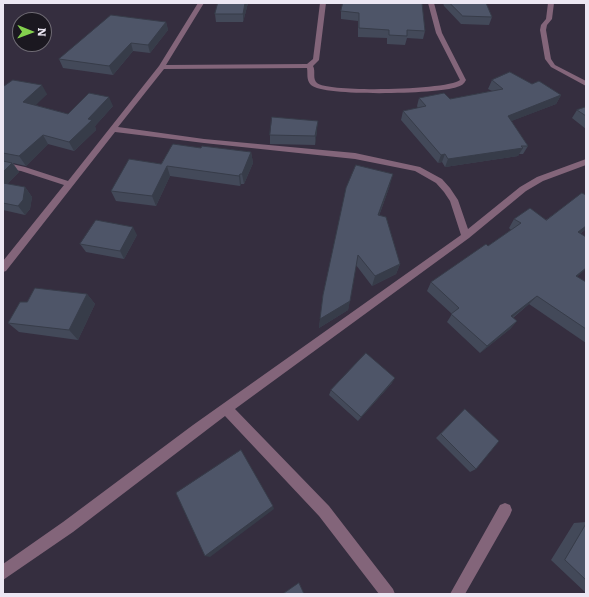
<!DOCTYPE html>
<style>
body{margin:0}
#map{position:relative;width:589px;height:597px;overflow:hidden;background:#352e3f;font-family:Literata,serif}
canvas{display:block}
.frame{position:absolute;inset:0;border:4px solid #ece7f3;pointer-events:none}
.north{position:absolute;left:12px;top:12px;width:40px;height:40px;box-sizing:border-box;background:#1b1820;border:1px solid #6f6b74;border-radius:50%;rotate:91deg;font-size:11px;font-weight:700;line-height:16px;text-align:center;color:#ece7f3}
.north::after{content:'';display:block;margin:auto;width:14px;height:18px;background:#84d04e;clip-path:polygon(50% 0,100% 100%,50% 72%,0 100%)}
</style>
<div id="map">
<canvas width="589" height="597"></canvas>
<div class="frame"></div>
<div class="north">N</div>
</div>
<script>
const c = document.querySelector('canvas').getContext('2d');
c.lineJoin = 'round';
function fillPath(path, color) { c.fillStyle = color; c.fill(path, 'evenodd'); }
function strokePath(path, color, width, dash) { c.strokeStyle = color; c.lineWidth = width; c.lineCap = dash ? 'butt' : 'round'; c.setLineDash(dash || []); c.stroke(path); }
const minor = new Path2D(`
 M198,3H204L166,65L307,64L313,59L320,3H326L319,60L313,66C316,71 312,79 317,83C329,93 449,90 460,80L436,33L428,3H434L442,33L466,80C464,84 461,86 457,87C438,94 324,97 311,85C306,80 308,74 307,68L164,69L118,127L204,139L355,153L420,167L442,179L450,188L458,200L468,229L520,187L537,177L586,159V165L543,181L526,191L469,238L235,409L329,506L393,589L395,594H379L319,516L225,416L73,532L3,580V564L63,522L193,425L461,235L450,201L444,192L436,183L415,171L355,159L204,143L115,132L6,271L3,272V261L64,185L21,171L3,168V162L25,167L68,181L159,66Z
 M548,3H554L552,19L547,25L546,30L551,59L555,65L586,81V86L551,67L545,59L540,30L541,25L546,19Z
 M505,503L510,505L512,510L510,515L465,594H450L500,505Z`);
const wall = new Path2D(`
 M218,3H248L243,22H216L215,14Z
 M343,3L425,31L423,39L407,38L405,45L387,44V38L358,37V21L341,19V11Z
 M443,3H486L492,17L489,25L461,24L444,6Z
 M166,22L168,30L150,53L133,51L113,75L63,68L59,59Z
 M492,80L532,84L561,95L556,104L511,121L528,146L523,154H519L518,156L445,167L442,162L438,163L401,120L403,111L418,108L417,106L419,98L450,99L492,91L488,89Z
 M3,87L47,94L35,105L68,114L113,106L95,126L96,130L74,151L48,144L26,166L13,163L19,172L7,184L25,187L32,197L30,209L25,215L3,210Z
 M586,107V129L572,118L577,110Z
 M317,130L315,145L270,144V135Z
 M201,148L251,152L253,163L244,184H241L240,186L170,176L156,206L116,201L111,191L161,164Z
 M390,185L379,216L400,264L396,274L372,286L356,265L348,310L319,328L323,295Z
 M586,195V229L580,234L577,277L586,282V343L529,304L513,318L517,321L510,329L480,353L447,322L452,314L427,291L431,282L488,246L511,230L509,228L514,219L546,220Z
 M137,235L124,259L86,252L80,244Z
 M87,294L95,304L78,340L19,332L8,323Z
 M392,383L358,421L329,395L331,390Z
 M465,409L476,469L470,472L436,438Z
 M586,522V593L551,560L574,523Z
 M299,583L304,594H282Z`);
const shadedWall = new Path2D(`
 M245,3H248L243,22V14Z
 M166,22L168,30L150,53L148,45Z
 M131,43L133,51L113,75L109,66Z
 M42,85L47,94L29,112L23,102Z
 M561,95L556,104L504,124L508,116Z
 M109,97L113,106L95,126L96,130L74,151L69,142L88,119Z
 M318,121L317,130L315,145V136Z
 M43,135L48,144L26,166L19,156Z
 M523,148L518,156L445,167L448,159Z
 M251,152L253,163L244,184L242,174Z
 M445,154L442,162L438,163L441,155Z
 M12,163L19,172L3,188V172Z
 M167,166L170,176L156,206L152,196Z
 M240,174L241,184L240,186L239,176Z
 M393,174L390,185L375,226L378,215Z
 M25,187L32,197L30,209L25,215L18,206Z
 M586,226V229L570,241L578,232Z
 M133,227L137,235L124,259L120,251Z
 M400,264L396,274L372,286L375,276Z
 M586,268V269L568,285L576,276Z
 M87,294L95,304L78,340L69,330Z
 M537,296L529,304L504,324L511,316Z
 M350,301L348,310L319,328L320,319Z
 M517,321L510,329L480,353L487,346Z
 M395,378L392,383L358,421L361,417Z
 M273,506L274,509L210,557L205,556Z`);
const building = new Path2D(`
 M218,3H245L243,14H215Z
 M343,3H422L425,31L407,30V36L389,35V30L359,28V13L341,11Z
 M450,3H486L492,17L463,16Z
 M111,15L166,22L148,45L131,43L109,66L59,59Z
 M510,72L532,84L539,81L561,95L508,116L528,146H521L523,148L448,159L445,154L441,155L403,111L426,106L419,98L444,93L450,99L503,89L492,80Z
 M13,80L42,85L23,102L68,114L89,93L109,97L88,119L92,120L69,142L43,135L19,156L3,153V87Z
 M586,107V116L577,110Z
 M272,117L318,121L315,136L270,135Z
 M173,144L201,148L202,146L251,152L242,174H240L239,176L167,166L152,196L111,191L129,159L161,164Z
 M3,161L12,163L3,172Z
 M356,165L393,174L378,215L386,217L400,264L375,276L358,255L350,301L320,319L323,295L346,188Z
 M3,183L25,187L23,200L18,206L3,203Z
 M582,193L586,195V226L578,232L586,237V268L576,276L586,282V329L537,296L511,316L517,321L487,346L451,314L459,308L431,282L486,244L488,246L521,223L514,219L530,208L546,220Z
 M96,220L133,227L120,251L80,244Z
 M35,288L87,294L69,330L8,323L20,302H27Z
 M366,353L395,378L361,417L331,390Z
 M465,409L499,441L476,469L441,434Z
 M241,450L273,506L205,556L176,493Z
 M586,524V580L565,560Z
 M299,583L304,594H283Z`);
fillPath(minor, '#83657a');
fillPath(wall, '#434959');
fillPath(shadedWall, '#373c49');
fillPath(building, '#4e5568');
strokePath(building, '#373c49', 1);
</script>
